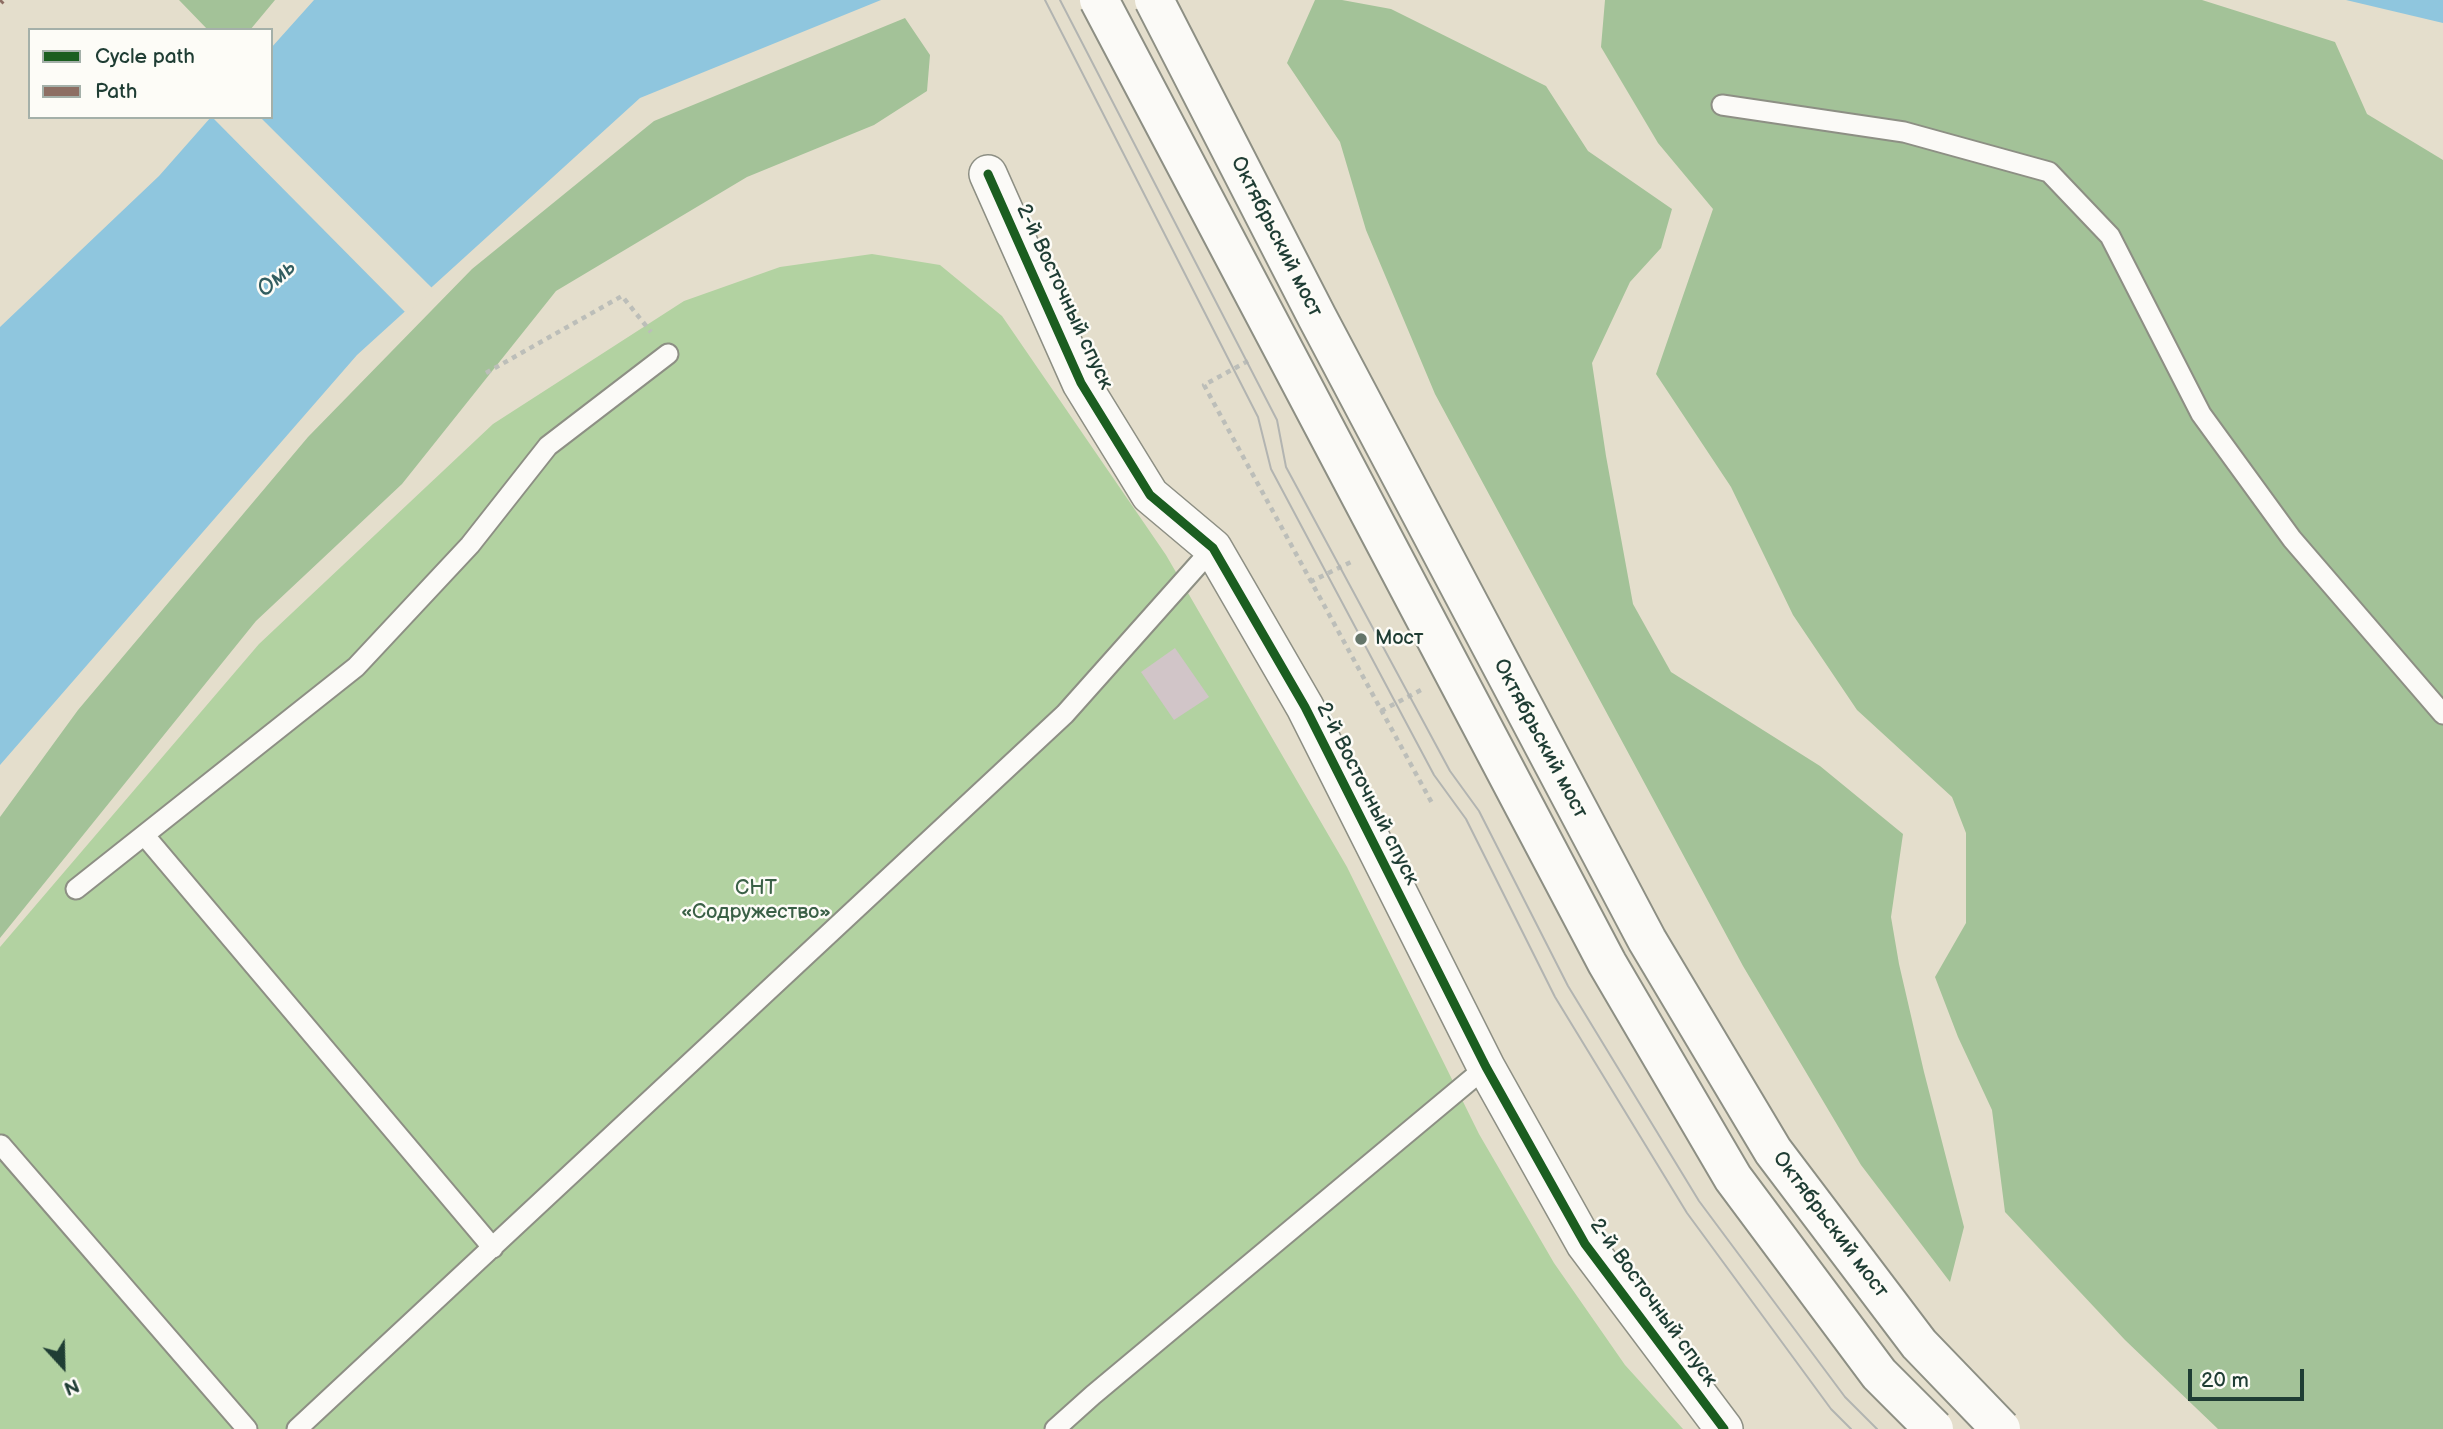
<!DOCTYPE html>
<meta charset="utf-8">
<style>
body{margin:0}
#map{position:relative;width:2443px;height:1429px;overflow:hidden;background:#e4decc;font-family:"Balsamiq Sans",sans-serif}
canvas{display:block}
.legend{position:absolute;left:28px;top:28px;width:245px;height:91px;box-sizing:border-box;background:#fdfcf7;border:2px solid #a4b0a9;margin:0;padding:9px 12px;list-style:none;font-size:21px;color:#1f3d34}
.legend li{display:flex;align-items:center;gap:14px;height:35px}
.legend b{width:35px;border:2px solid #a4b0a9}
.north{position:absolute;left:28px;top:1331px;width:70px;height:70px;-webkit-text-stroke:5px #fdfcf7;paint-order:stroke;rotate:158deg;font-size:19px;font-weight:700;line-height:28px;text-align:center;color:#1f3d34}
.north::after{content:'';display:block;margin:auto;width:24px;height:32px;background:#1f3d34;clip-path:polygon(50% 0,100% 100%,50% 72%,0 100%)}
.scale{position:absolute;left:2188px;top:1369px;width:116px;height:32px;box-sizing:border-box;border:4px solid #1f3d34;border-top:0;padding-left:9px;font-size:21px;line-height:24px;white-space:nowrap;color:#1f3d34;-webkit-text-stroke:5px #fdfcf7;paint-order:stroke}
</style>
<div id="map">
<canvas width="2443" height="1429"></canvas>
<ul class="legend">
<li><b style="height:9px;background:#1b5e20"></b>Cycle path</li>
<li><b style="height:9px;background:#8d6e63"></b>Path</li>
</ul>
<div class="north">N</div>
<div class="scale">20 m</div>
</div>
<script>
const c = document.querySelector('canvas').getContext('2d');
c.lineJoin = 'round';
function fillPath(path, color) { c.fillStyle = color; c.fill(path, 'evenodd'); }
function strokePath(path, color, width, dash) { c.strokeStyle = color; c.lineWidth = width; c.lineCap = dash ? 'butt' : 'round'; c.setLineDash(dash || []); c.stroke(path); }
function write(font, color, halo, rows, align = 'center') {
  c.font = font + ' "Balsamiq Sans",sans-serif'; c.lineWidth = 5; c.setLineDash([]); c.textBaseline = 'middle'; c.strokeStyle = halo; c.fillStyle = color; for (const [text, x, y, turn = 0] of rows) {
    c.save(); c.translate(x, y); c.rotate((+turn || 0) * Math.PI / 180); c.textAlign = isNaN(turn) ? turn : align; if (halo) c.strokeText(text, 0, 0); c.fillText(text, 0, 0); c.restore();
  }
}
const green = new Path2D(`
 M872,254L940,265L1002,316L1166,555L1347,867L1479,1134L1554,1263L1625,1365L1683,1429H0V947L259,644L493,424L684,301L780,267Z`);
const forest = new Path2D(`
 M179,0H275L250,30H208Z
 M1315,0H1342L1391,9L1546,86L1588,151L1672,209L1661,248L1630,282L1592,363L1606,456L1633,604L1671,672L1820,766L1903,834L1891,917L1899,964L1924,1072L1964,1227L1950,1282L1861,1165L1743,966L1435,394L1366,230L1340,142L1287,63Z
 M1605,0H2202L2335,42L2367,114L2443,160V1429H2218L2125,1340L2005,1212L1992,1110L1958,1037L1935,977L1966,923V833L1952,797L1857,710L1793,615L1731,487L1656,374L1713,209L1658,143L1601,47Z
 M905,18L930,55L927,91L874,125L747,177L556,291L402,484L256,621L0,938V817L78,710L308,437L472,269L654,121Z`);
const water = new Path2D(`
 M314,0H881L640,98L357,355L0,765V327L159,176L211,117H271V48Z
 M2346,0H2443V23Z`);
const pier = new Path2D(`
 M212,117H260L434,290L407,314Z`);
const building = new Path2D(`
 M1175,648L1209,697L1174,720L1141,672Z`);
const path = new Path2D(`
 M1248,361L1204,385L1433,805
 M486,373L622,296L651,332
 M1310,582L1353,561
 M1381,711L1421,690`);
const service = new Path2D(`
 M1722,105L1904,132L2049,172L2110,236L2201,414L2292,539L2443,714
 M145,836L493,1248
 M76,889L356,667L470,545L548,446L668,354
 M1,1145L247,1429
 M297,1429L1065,714L1213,548
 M1055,1429L1093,1395L1486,1067`);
const minor = new Path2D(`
 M988,174L1081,383L1150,495L1213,548L1305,707L1486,1067L1585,1244L1724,1429`);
const tram = new Path2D(`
 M1045,0L1258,417L1271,469L1434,775L1466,819L1555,997L1687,1213L1831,1409L1851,1429
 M1060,0L1277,420L1286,467L1450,771L1479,811L1568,986L1699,1201L1845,1397L1877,1429`);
const secondaryBridge = new Path2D(`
 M1099,0L1607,963L1733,1178L1879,1374L1934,1429
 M1154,0L1317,317L1647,940L1773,1151L1919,1344L2001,1429`);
const quiet = new Path2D(`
 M0,2L2,0`);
const cycleway = new Path2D(`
 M988,174L1081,383L1150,495L1213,548L1305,707L1486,1067L1585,1244L1724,1429`);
const markers = [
 [1361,639,7,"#647569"]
];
const streetNames = [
 ["Октябрьский мост",1276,237,63],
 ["2-й Восточный спуск",1064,297,65],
 ["Октябрьский мост",1540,739,62],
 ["2-й Восточный спуск",1367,794,63],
 ["Октябрьский мост",1830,1225,53],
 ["2-й Восточный спуск",1653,1303,54]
];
const poiNames = [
 ["Мост",1375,639]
];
const parkNames = [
 ["СНТ",756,889],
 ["«Содружество»",756,913]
];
const waterNames = [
 ["Омь",277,279,-42]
];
fillPath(green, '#b2d2a1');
fillPath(forest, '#a3c298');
fillPath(water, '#8fc6de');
fillPath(pier, '#e4decc');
fillPath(building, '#d1c5c8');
strokePath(service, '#8d8f84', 23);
strokePath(minor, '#8d8f84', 40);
strokePath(path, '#bcbeb9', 4.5, [5, 5]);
strokePath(service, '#fbfaf7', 19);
strokePath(minor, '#fbfaf7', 37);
strokePath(tram, '#b2b4b1', 2);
strokePath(secondaryBridge, '#8d8f84', 42, []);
strokePath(secondaryBridge, '#fbfaf7', 38);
strokePath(quiet, '#8d6e63', 7, [14, 7]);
strokePath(cycleway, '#1b5e20', 9);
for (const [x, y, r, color] of markers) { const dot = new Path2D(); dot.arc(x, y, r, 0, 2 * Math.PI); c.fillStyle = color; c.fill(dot); strokePath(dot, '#fdfcf7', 2.5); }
write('21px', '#1f3d34', '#fdfcf7', streetNames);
write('21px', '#1f3d34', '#fdfcf7', poiNames, 'left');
write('21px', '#3a6046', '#fdfcf7', parkNames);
write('italic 23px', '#325d60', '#fdfcf7', waterNames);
</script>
